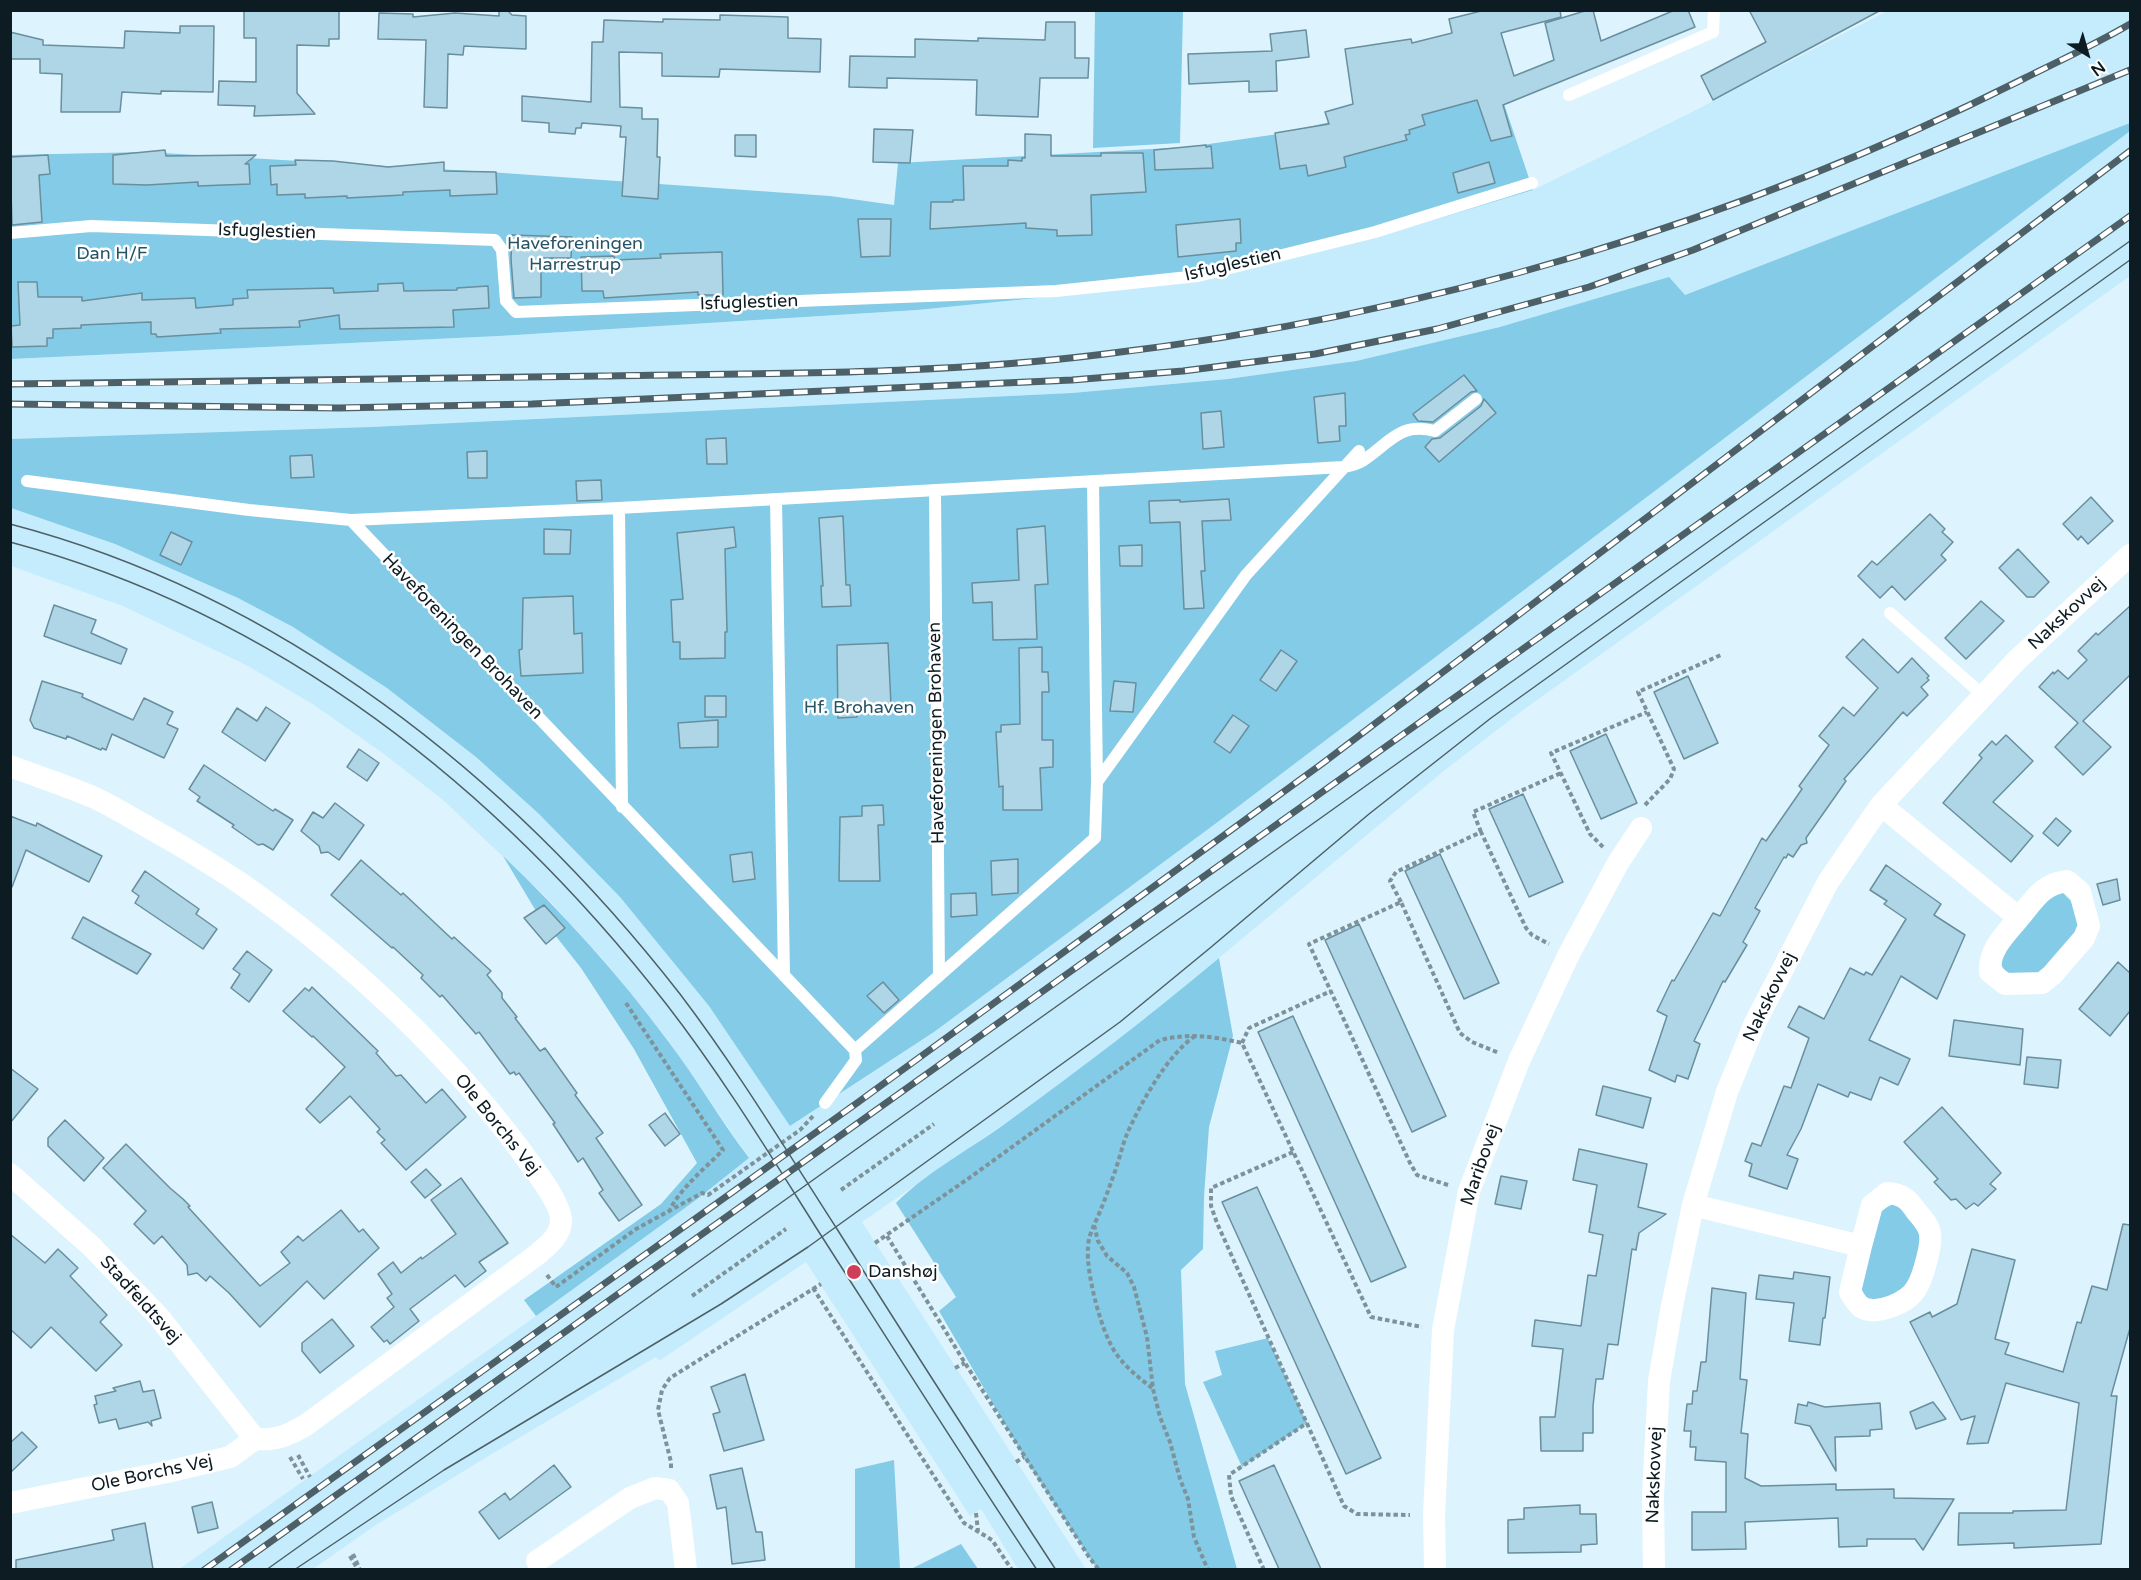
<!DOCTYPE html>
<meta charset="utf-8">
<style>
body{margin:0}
#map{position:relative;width:2141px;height:1580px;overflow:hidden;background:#ddf4fe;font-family:"Varela Round",sans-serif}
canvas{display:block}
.frame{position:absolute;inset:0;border:12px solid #0d1c22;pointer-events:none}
.north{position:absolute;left:2057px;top:24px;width:60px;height:60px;-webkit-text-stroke:4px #fff;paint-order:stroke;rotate:143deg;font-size:16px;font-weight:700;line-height:24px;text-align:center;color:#0d1c22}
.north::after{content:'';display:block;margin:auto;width:21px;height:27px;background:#0d1c22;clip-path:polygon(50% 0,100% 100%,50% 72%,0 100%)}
</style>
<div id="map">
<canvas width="2141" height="1580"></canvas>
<div class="frame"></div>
<div class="north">N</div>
</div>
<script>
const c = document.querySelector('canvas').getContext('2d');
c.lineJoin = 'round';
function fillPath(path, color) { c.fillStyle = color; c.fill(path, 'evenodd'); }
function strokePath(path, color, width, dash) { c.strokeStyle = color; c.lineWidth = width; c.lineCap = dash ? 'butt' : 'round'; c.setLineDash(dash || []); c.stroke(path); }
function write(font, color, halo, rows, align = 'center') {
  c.font = font + ' "Varela Round",sans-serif'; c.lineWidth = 5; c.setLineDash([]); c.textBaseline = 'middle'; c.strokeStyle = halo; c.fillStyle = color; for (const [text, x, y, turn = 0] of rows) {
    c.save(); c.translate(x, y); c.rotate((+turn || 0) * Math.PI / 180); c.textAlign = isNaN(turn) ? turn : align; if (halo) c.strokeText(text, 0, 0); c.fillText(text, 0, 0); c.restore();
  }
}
const built = new Path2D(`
 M1887,11H2130V276L1519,713L1445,770L1172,997L1076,1072L997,1129L862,1222L1086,1569H1018L981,1509L970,1516L806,1262L659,1361L656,1357L490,1455L376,1525L313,1569H179L536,1316L696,1200L749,1158L668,1040L607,964L549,900L443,800L384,754L314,705L248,666L123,606L11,566V508L115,544L238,598L293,627L388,688L476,757L539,814L620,897L709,1006L790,1126L934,1032L1215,824L1500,327L1356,361L1228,379L1072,393L371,427L11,439L10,359L499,336L917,310L1066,295L1391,233L1533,190L1692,112Z`);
const green = new Path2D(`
 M1095,11H1183L1180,143L1093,148Z
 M1497,83L1533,190L1391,233L1066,295L917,310L499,336L11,359L10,155L145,152L489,172L830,196L894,205L898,163L1188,147L1278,134Z
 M2130,123V131L1215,824L934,1032L790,1126L709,1006L620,897L539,814L476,757L387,688L293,627L238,598L115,544L11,508V439L371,427L1072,393L1228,379L1356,361L1500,327L1669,277L1685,295Z
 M503,856C563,913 618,974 668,1041C697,1079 720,1120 749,1158L696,1200L536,1316L524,1300L661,1204L697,1163L634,1049L581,968L536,911Z
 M2062,892L2071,901L2079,927L2044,972C2020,976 2001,985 2000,952L2047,897Z
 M1219,958L1233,1036L1209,1127L1204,1197L1203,1249L1181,1270L1185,1384L1237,1569H1097L1024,1457L939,1311L956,1297L896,1203C928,1171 969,1150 1006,1123C1079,1070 1150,1016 1219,958Z
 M1893,1204H1900L1922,1237L1908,1292C1892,1297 1864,1311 1861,1285L1882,1210Z
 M1268,1338L1307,1423L1242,1467L1203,1382L1222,1375L1215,1351Z
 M894,1460L900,1569H904H855V1469Z
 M961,1544L978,1569H911Z`);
const building = new Path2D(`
 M244,10H339V39H329V46L297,45V93L315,114L254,116L255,106L218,105L219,81L256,82V38H244Z
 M499,10H507L512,15L526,16V49L464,46L463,55L448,54L447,108L424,107L426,40L378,39L379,13L413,14V17L455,13L499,16Z
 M1485,10H1560L1561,17L1501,33L1514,76L1554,60L1545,23L1588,10H1593L1601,41L1675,10H1688L1695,27L1503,105L1512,136L1491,141L1477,100L1422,115L1425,125L1409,130L1410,134L1405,135L1407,140L1344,157L1346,167L1308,176L1306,165L1280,169L1275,133L1329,124L1325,112L1353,104L1345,49L1411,39L1412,43L1452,33L1449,19Z
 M1749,10H1881L1713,100L1701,76L1766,42Z
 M720,15L788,17V38L821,39L820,72L720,69L719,77L662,76V53L619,52L620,107L642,108V119H658L657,157H660L658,199L622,196L626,137H620L621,126L582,123L581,128H576L575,134L549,132V123L522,121V96L591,102L592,42H603L604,20L663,22V19L720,20Z
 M1046,22H1075V58H1089L1088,78H1040L1038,117L976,115L977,80L887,78V88L849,87L850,56L915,57V39L978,41V38L1045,40Z
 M180,26H214L213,92L161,91V94L122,92L120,112H61L62,74L40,73V59H10V32L43,40V45L124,48L125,31L180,33Z
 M1306,30L1309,57L1276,61L1277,91L1249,92V81L1189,84L1188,54L1272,51L1270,34Z
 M874,129L913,130L910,163L873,162Z
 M1025,134L1051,135V156H1101V153H1143L1146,192L1091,195L1092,235L1057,236V230L1026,228V223L930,229L931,202H953V200H964L963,166H1008V160L1022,161V158H1025Z
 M735,135H756V157L735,156Z
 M1206,145V147L1211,146L1213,168L1155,170L1154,150Z
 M165,150L166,156L256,155L245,164H249L250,184L198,186V182L147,185L113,184V155Z
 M48,155L50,174L39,175L42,222L12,225L10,157Z
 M295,160L333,161L388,167L444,162V171L496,172L497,194L450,196V190L403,192V195L347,198V196L305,198V194L277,195V184L271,185L270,166L296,165Z
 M1489,162L1495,183L1458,193L1453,173Z
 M858,219H891L890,256L861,257Z
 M1240,219L1241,243H1236V251L1178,257L1176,225Z
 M512,235L572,237L571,258H541V297L514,298L511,259Z
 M722,252L723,295H698V292L604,298L603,291H582L581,257L614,256L615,260L661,258L660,254Z
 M18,282H37L38,297H82V301L142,293V300L195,298L196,308L233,305V299L248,298L247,290L333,288L334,293L378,291V284L403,283L404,291L457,290V288L488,286L489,308L453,310L454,327L340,329L339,315L299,321L300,327L220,329L221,333L157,337L156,334H151V322L81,325V328L53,329V338H47V346L12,347L11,326L20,325Z
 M1464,375L1477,391L1471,392L1433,422L1418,421L1413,414Z
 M1345,393L1346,426H1339L1340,441L1318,443L1314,397Z
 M1484,399L1496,413L1439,462L1425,447L1432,439L1440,438L1481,406Z
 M1221,411L1224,447L1203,449L1201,413Z
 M726,438L727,464H707L706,439Z
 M487,451V478H468L467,452Z
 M312,455L314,477L291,478L290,456Z
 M601,480L602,500L577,501L576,481Z
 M2091,497L2113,521L2088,544L2081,536L2078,540L2063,524Z
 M1229,499L1231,520L1202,521L1205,571H1201L1204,608L1184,609L1180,522L1150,523L1149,501L1180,500V502Z
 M1930,514L1945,529L1942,532L1953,542L1941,555L1946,560L1905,600L1892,586L1880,598L1858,576L1872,561L1877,565Z
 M843,516L846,585H850L851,606L822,607L821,586H823L819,518Z
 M1045,526L1048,584L1035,585L1037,639L993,640L992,602L973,603L972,583L1019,580L1017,529Z
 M734,527L736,547L725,549L727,632H725V658L680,659V642H673L671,600L683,599L677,533Z
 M544,529L571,530L570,554H544Z
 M171,532L192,542L181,565L160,555Z
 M1142,545V566H1120L1119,546Z
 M2018,549L2049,582L2034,597H2027L1999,568Z
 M573,596L574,634L582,633L583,673L521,676L519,650L522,649L523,598Z
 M1981,601L2004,621L1966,659L1945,638Z
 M54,605L96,620L91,633L127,649L121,664L44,636Z
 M2130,606V675L2083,721L2111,747L2083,775L2055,747L2078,723L2039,687L2053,672L2054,674L2058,670L2068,679L2087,660L2078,651L2096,633L2098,635Z
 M1863,639L1898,673L1912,658L1929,676L1927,678L1929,680L1921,687L1928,695L1907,716L1903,712L1844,779L1846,781L1806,838L1807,843L1801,845L1793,857L1788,854L1786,858L1784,857L1755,908L1760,911L1743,942L1747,945L1725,982L1723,981L1694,1041L1700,1044L1688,1079L1677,1075L1675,1082L1649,1070L1667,1016L1657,1011L1672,980L1674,981L1713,913L1720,916L1762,838L1766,841L1802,789L1799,786L1829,745L1819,736L1843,707L1854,716L1878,688L1846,657Z
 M888,643L891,705L857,706V717L838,718L837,645Z
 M1042,647V672H1048L1049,692H1042V740H1053V767L1040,768L1042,810H1003V786L999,787L996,732H1001V725L1020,724L1019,648Z
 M1281,650L1297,661L1276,691L1260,680Z
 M1688,676L1718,743L1684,759L1654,692Z
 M42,681L83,694L82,697L133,720L144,698L173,712L167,724L178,729L164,758L112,734L106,750L102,748L101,750L67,736L66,739L34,728L30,720Z
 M1114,681L1136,683L1133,712L1110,711Z
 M705,696H726V717H705Z
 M266,707L290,723L265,761L222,732L237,708L257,721Z
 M1233,715L1249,726L1230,753L1214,742Z
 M718,720V747L680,748L678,723Z
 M1606,734L1637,803L1601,819L1570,751Z
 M2006,735L2033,761L1993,802L2033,836L2011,862L1943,803L1982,758L1979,755L1992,741L1996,745Z
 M359,749L379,763L367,781L347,767Z
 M204,765L273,811L275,809L293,820L273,850L263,844L258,845L232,827L234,825L197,801L200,797L189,789Z
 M1523,794L1563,882L1529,897L1489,809Z
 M335,803L364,825L339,860L328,852L321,853L319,846L301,831L313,812L323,818Z
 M883,805L884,825H878L880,881H839L840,817L862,816V806Z
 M10,816L36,826L37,823L102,856L89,882L26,850L12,887H10Z
 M2056,818L2071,831L2058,846L2043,833Z
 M752,852L755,879L733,882L730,855Z
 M1440,854L1499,983L1464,999L1405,871Z
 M1018,859V893L992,895L991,861Z
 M361,860L401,895L403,893L452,939L454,937L491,971L487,975L502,993V998L517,1017L515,1018L540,1051L545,1048L577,1093L575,1095L603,1133L596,1138L642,1205L619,1221L599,1193L603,1190L583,1158L578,1162L553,1124L555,1123L519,1073L516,1075L514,1072L510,1074L479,1032L476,1034L442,995L440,997L421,978L423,975L393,947L392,948L331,895Z
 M1886,865L1941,904L1934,915L1965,935L1937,999L1901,976L1869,1040L1910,1059L1898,1085L1880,1077L1871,1100L1850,1092L1848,1097L1818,1084L1801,1129L1787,1155L1798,1159L1787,1189L1749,1176L1752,1164L1745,1161L1752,1143L1761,1146L1784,1086L1791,1088L1809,1038L1788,1027L1799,1006L1824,1019L1850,968L1864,975L1866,972L1872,975L1906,919L1884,904L1887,901L1870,890Z
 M145,871L199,909L196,914L217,929L203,949L135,903L139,896L132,891Z
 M2117,879L2120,900L2103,905L2097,884Z
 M976,893L977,915L951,917V894Z
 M544,905L565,928L546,944L524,918Z
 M83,917L151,954L137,974L72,938Z
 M1359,924L1446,1116L1412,1132L1325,940Z
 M247,951L272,970L249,1002L231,988L240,974L233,969Z
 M2118,962L2130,973V1011L2110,1036L2079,1009Z
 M883,982L899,1000L884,1013L867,996Z
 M312,987L378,1051L376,1053L396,1076L401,1075L426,1103L442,1089L466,1117L406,1170L381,1143L385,1140L377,1132L380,1129L350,1096L320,1123L306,1109L345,1067L313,1036L312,1037L283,1011L305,988L309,991Z
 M1293,1016L1406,1267L1371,1282L1258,1032Z
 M1954,1020L2023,1029L2020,1065L1949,1056Z
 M2027,1057L2061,1060L2058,1088L2024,1084Z
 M10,1068L38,1089L10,1123Z
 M1603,1086L1651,1098L1643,1128L1596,1115Z
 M1942,1107L2001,1173L1990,1184L1996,1189L1978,1206L1974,1203L1966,1209L1956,1199L1951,1200L1934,1182L1938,1179L1904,1142Z
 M665,1113L680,1134L665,1146L649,1125Z
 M65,1120L104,1158L84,1181L48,1146V1138Z
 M126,1144L170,1188L183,1199L190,1206L188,1207L260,1286L290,1263L281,1252L298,1236L303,1241L341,1210L359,1232L363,1229L379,1248L324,1299L307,1281L260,1327L229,1293L210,1276L206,1281L197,1273L188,1275L187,1265L162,1236L154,1244L134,1224L146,1211L103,1168Z
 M1579,1149L1647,1164L1638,1207L1666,1214L1639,1233L1636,1250L1632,1249L1618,1345L1608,1344L1603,1379H1596L1593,1406V1433H1583V1451H1541L1540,1417H1555L1563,1349L1532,1346L1535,1320L1581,1326L1588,1275L1596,1276L1603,1235L1589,1232L1597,1185L1573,1180Z
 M426,1169L441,1185L425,1198L411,1182Z
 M1501,1176L1527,1181L1521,1209L1495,1204Z
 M461,1178L508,1243L479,1262L486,1271L465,1287L455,1275L410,1309L419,1321L390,1344L387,1340L384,1342L371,1327L394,1307L387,1298L392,1294L378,1274L393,1262L401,1273L421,1257L422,1259L456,1234L431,1200Z
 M1257,1187L1381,1458L1346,1474L1222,1202Z
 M2123,1224L2130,1225V1328L2111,1396H2117L2101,1544L2014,1548V1543L1958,1545L1959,1513H2013V1511L2066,1510L2079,1403L2006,1383L1988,1443L1967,1444L1975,1416L1961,1420L1910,1322L1930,1312L1932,1317L1957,1304L1972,1249L2015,1260L1995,1339L2009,1343L2005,1354L2063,1372L2077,1322L2081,1323L2092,1286L2107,1290Z
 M10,1234L45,1263L58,1249L78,1268L70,1276L107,1315L100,1322L122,1345L96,1371L51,1327L31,1348L10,1329Z
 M1794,1272L1830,1277L1825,1318H1823L1820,1345L1789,1341L1794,1303L1756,1299L1759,1275L1793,1279Z
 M1712,1288L1746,1293L1740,1379L1747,1380L1741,1433L1748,1434L1745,1478L1761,1486L1836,1484V1490L1894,1489V1498L1954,1499L1923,1550L1915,1539H1867V1546L1839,1547L1838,1518L1745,1522L1746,1549L1692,1550V1512H1726V1462L1695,1460L1696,1447H1690L1691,1431H1684L1687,1404H1692L1693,1391H1697L1701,1362H1706Z
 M332,1319L354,1346L320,1373L302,1351V1343Z
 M745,1374L764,1440L724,1451L713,1414L720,1412L711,1387Z
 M140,1381L143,1392L154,1390L161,1418L151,1421L152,1426L148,1422L119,1429L116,1419L99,1423L94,1405L97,1404L95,1396L116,1391L113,1388Z
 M1808,1402L1825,1407L1880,1403L1882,1429L1870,1430V1436L1835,1437L1836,1471L1810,1426L1795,1423L1798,1404L1807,1406Z
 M1933,1402L1946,1419L1916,1429L1910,1412Z
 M22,1432L37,1447L10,1473V1443Z
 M554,1465L571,1487L499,1539L479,1512L505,1493L510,1500Z
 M1274,1465L1321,1569H1279L1239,1481Z
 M742,1468L756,1532H762L765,1560L732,1564L726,1507L717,1509L710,1475Z
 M212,1502L218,1528L198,1533L192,1507Z
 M1580,1505V1514H1596L1597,1544L1581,1545V1552L1508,1553V1520L1524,1519V1508Z
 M145,1523L153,1569H16V1560L114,1540L112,1530Z`);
const path = new Path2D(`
 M1645,805L1670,779L1674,769L1638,692L1723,654
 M1481,832L1473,812L1561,773
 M1603,847L1590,834L1551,753L1647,712
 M1401,902L1390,881L1396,872L1481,832L1526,928L1532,935L1549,944
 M626,1003L723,1150C704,1169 683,1186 670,1209
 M1195,1036C1168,1054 1140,1104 1127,1134C1122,1146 1119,1161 1114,1174C1108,1191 1102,1208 1094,1225L1098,1241L1107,1256L1127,1273L1134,1287L1147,1337L1153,1389L1160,1417L1170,1442L1180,1479L1188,1499L1194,1537L1208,1570
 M1242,1043L1249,1028L1331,991
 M1293,1152L1211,1188V1206L1217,1223L1344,1506L1357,1514L1410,1515
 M1448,1185L1417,1175L1410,1163L1309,944L1401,902L1460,1033L1472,1042L1499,1053
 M841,1190L934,1124
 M1094,1225C1091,1232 1088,1240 1088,1248C1086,1273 1101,1331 1115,1352C1125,1367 1138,1377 1152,1388
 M887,1236L965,1363L1089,1557L1099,1570
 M875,1243L972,1176L1160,1040C1190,1033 1211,1036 1242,1043L1371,1317L1422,1327
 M547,1275L556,1287L636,1229L702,1193L708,1195L800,1130L814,1115
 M813,1288L964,1523L992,1540L1012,1570
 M692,1296L786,1229
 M955,1368L965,1363
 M298,1455L310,1477
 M290,1457L303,1479
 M1016,1462L1024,1457
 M671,1468V1462L658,1410L662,1390L670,1378L821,1284
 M976,1513L978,1531
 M353,1554L360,1570
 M350,1556L357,1568
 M1264,1570L1231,1496L1229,1475L1307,1423`);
const lane = new Path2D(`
 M1569,95L1713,32L1714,10
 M10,233L91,226L495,240L502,250L506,301L516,312L1056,291L1198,276L1375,232L1532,183
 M27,481L249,510L351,520L855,1050L856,1060L825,1103
 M935,490L939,976
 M776,499L784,976
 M619,508L622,807
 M351,520L619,508L1343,467C1349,466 1357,464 1362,461C1388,445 1399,421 1435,431L1476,399
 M1890,613L1984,696
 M1097,782L1246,575L1359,451
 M855,1050L1095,838L1097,782L1093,482`);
const street = new Path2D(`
 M10,766C39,777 68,786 95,798C110,805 125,814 139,822C173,841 207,861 240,883C349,959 454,1057 532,1166C541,1178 562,1207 561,1222C560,1236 548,1245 538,1254L306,1425C289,1435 276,1441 255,1439L230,1457L167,1472L10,1503
 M1881,805L2019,918C2005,935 1989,949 1990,972L2005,984L2042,983L2052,975L2084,938L2089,926L2080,892L2067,881C2042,884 2035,899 2019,918
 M10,1174L91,1246L159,1317L255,1439
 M1693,1205L1861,1246L1850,1292C1853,1297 1857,1304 1861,1307C1876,1316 1909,1303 1917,1287C1923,1277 1932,1245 1930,1234C1929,1225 1922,1218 1916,1211C1908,1199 1902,1194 1887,1193L1872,1205L1861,1246
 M537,1561L630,1498L655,1488L669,1490L678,1503L686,1570
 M1435,1570L1434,1515L1443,1330L1469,1191L1519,1061L1569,954L1618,863L1641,828
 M1654,1570L1653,1495L1659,1381L1672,1306L1693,1205L1727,1092L1755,1023L1828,882L1881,805L2017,660L2130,555`);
const tram = new Path2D(`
 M10,524C282,595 510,776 680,994C737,1069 786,1150 837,1229C909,1343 982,1457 1056,1570
 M10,542C279,614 498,788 667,1005C722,1076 769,1153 817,1229C890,1343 962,1457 1037,1570
 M266,1570L2130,241
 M294,1570L444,1470L721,1304L808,1247L908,1175L1120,1022L1210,948L1369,814L1491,718L2130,260`);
const rail = new Path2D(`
 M10,384C208,383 405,379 602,376C769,373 938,375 1105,354C1423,316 1737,223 2023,79C2059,61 2096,44 2130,24
 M10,404L339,408L532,404L1072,380L1183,371L1315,354L1437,329L1589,287L1693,250L2130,70
 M204,1570L857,1103L1323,763L2130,151
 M231,1570L2130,216`);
const markers = [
 [854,1272,8,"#ce3e58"]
];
const streetNames = [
 ["Isfuglestien",267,232,2],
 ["Isfuglestien",1233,265,-13],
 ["Isfuglestien",749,303,-2],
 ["Nakskovvej",2067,614,-43],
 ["Haveforeningen Brohaven",462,637,46],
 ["Haveforeningen Brohaven",937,733,-91],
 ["Nakskovvej",1770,997,-64],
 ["Ole Borchs Vej",497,1125,51],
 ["Maribovej",1481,1165,-71],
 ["Stadfeldtsvej",140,1300,48],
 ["Ole Borchs Vej",152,1474,-12],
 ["Nakskovvej",1655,1475,-88]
];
const parkNames = [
 ["Haveforeningen",575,244],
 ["Harrestrup",575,265],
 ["Dan H/F",112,254],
 ["Hf. Brohaven",859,708]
];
const poiNames = [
 ["Danshøj",868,1272]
];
fillPath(built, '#c5ecfc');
fillPath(green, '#83cbe7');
fillPath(building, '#aed6e6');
strokePath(building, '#698e9d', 1.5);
strokePath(path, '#7e929a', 4, [4.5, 3]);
strokePath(lane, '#fff', 12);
strokePath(street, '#fff', 22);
strokePath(tram, '#4e6067', 1.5);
strokePath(rail, '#4e6067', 7);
strokePath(rail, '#fff', 4.5, [14]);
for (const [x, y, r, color] of markers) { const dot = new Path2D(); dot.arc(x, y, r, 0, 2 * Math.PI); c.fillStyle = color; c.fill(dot); strokePath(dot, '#fff', 2); }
write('18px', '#0d1c22', '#fff', streetNames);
write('18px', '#265465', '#fff', parkNames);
write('18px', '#0d1c22', '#fff', poiNames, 'left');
</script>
